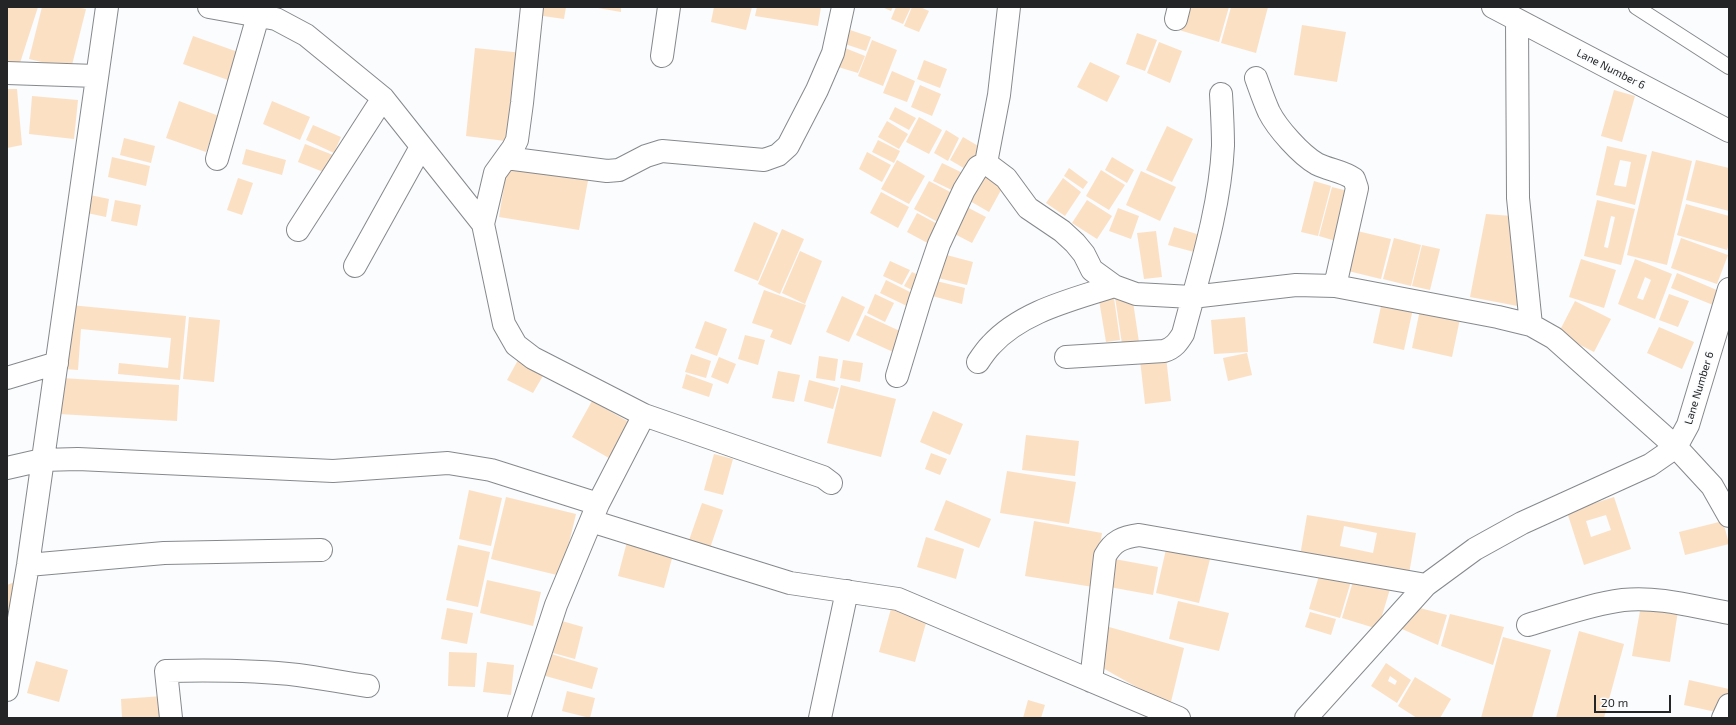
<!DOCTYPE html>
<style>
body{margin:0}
#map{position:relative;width:1736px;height:725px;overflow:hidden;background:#fafcfe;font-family:"Exo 2",sans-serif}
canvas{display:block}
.frame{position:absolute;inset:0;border:8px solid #242527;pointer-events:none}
.scale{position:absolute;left:1594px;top:695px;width:77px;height:18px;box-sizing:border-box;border:2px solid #242527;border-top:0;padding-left:5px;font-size:12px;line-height:14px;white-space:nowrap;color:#242527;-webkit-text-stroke:3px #fafcfe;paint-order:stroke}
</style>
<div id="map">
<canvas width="1736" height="725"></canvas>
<div class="frame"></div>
<div class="scale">20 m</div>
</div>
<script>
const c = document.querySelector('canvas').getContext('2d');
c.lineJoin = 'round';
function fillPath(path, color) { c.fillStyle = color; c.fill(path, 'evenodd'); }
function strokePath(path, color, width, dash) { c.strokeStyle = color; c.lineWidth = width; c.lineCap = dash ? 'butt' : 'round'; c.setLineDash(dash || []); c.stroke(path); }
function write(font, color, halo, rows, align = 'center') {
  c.font = font + ' "Exo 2",sans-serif'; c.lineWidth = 3; c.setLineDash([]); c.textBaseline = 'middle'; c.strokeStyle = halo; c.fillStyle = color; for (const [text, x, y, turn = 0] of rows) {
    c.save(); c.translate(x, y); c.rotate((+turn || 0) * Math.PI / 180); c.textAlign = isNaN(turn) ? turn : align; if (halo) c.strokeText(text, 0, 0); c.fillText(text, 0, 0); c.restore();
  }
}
const building = new Path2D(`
 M7,7H38L20,63L7,62Z
 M42,7H76L86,9L71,69L29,59Z
 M537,7H566L564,19L536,15Z
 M592,7H621V12Z
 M714,7H752L746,30L711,22Z
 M757,7H821L818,26L755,16Z
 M882,7H893L891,11Z
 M896,7H911L903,24L891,19Z
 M912,7H920L929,11L919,32L904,26Z
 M1186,7H1229L1219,42L1179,30Z
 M1231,7H1268L1256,53L1221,43Z
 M1302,25L1346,32L1337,82L1294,75Z
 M850,30L871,37L866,51L845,44Z
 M1137,33L1157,40L1145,71L1126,64Z
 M193,36L238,52L228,80L183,64Z
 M872,40L897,50L883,86L858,76Z
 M1159,42L1182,51L1170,83L1147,73Z
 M475,48L523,53L513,142L466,136Z
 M845,48L865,56L858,73L838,67Z
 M924,60L947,69L940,88L917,79Z
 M1090,62L1120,76L1107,102L1077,87Z
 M892,71L915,81L907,102L883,93Z
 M920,85L941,94L932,116L911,107Z
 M7,89H17L22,145L7,148Z
 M1614,90L1635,96L1622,142L1601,136Z
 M32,96L78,100L74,139L29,134Z
 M179,101L219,116L206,152L166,138Z
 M272,101L310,117L300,140L263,124Z
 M895,107L916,118L909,130L889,119Z
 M919,117L942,130L929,154L906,142Z
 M887,121L908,134L899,149L878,137Z
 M313,125L341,137L334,153L306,140Z
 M1167,126L1193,139L1172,182L1146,170Z
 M946,130L959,138L948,161L934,153Z
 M963,137L985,150L972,173L950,160Z
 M124,138L155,146L151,163L120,155Z
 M878,140L900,151L894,163L872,152Z
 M305,144L333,155L326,173L298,162Z
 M1607,146L1647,155L1635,205L1596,195ZM1620,160L1631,162L1626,187L1614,185Z
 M246,149L286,160L282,175L242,164Z
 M1652,151L1692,161L1667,265L1627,255Z
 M867,152L891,165L882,182L859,169Z
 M112,157L150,166L146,186L108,177Z
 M1112,157L1134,170L1127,183L1105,170Z
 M897,160L925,176L909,204L881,189Z
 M1696,160L1729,168V211L1686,200Z
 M508,161L589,175L579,230L499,217Z
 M942,163L969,176L960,194L933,181Z
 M980,166L1006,181L989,212L963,197Z
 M1069,168L1088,182L1083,189L1064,176Z
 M1101,170L1125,185L1109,210L1086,196Z
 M1141,171L1176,187L1160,221L1126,205Z
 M238,178L253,183L242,215L227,210Z
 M1063,178L1081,192L1065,216L1046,203Z
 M929,181L960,197L945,226L914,209Z
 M1314,181L1331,186L1318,236L1301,232Z
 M1332,187L1352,192L1339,242L1319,236Z
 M881,192L909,207L898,228L870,213Z
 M90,195L109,199L106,217L87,213Z
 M115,200L141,205L137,226L111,221Z
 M1087,200L1112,216L1097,239L1072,223Z
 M1597,200L1635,209L1621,265L1584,256ZM1611,216L1615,217L1608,248L1604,247Z
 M961,204L986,217L972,243L947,230Z
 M1686,204L1729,216V244L1727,250L1677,235Z
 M1118,208L1139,216L1131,239L1109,231Z
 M917,213L945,228L935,247L907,232Z
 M1486,214L1512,216L1528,308L1470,297Z
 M754,222L778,233L758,281L734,271Z
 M1174,227L1200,235L1194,252L1168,245Z
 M782,229L804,239L780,294L758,284Z
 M1353,230L1391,239L1381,279L1344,270Z
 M1156,231L1162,277L1144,279L1137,233Z
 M1394,238L1421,245L1411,286L1383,279Z
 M1681,238L1728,255L1717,284L1671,268Z
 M1422,245L1440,249L1430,290L1412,286Z
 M800,251L822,261L805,304L782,293Z
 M939,253L973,262L967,285L934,277Z
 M1581,259L1616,270L1604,308L1569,297Z
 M1635,259L1672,274L1655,319L1618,304ZM1645,277L1651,280L1643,300L1637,298Z
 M890,261L910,270L902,285L883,276Z
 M912,272L927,279L920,294L904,286Z
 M1677,273L1719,291L1713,305L1671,288Z
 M928,279L965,288L962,304L925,294Z
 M886,280L918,296L911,308L880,293Z
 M764,290L806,305L791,345L770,337L773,330L752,323Z
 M875,294L894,303L885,322L867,313Z
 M1669,294L1689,301L1678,327L1659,320Z
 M1132,295L1139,342L1122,344L1115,297Z
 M842,296L865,307L849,342L826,332Z
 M1383,297L1414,304L1404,350L1373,343Z
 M1114,298L1120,340L1106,342L1099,300Z
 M1575,301L1611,319L1594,352L1558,334Z
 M70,305L186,316L180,380L118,374L119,363L168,368L171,338L81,329L78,370L64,369Z
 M1421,305L1461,314L1452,357L1412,348Z
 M865,315L902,332L893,352L856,335Z
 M189,317L220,320L214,382L183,379Z
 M1245,317L1248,352L1214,354L1211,320Z
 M705,321L727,329L717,356L695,348Z
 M1659,327L1694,342L1682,369L1647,353Z
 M745,335L765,340L758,365L738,359Z
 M1247,353L1252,375L1228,381L1223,358Z
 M691,354L711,361L706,378L685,372Z
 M819,356L838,359L835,381L816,378Z
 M719,357L736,364L728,384L711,377Z
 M1166,357L1171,401L1145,404L1140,360Z
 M518,360L544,374L533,393L507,380Z
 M843,360L863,363L860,382L840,378Z
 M778,371L800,375L794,402L772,398Z
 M686,374L713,384L709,397L682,388Z
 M61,378L179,385L177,421L59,414Z
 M809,380L839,388L833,409L804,401Z
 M841,385L896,399L881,457L827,443Z
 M592,401L636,426L616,462L572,437Z
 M933,411L963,424L950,455L920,442Z
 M1026,435L1079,441L1075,476L1022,470Z
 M931,453L947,459L940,475L925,469Z
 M714,454L733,459L723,495L704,490Z
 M1007,471L1076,482L1069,524L1000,513Z
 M469,490L502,498L491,546L459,539Z
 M506,497L576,514L561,576L491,559Z
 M1614,497L1631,549L1584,565L1567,512ZM1606,515L1611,530L1591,537L1586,521Z
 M946,500L991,519L979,548L934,530Z
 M702,503L723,510L708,554L687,546Z
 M1307,515L1416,533L1409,574L1300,556ZM1344,526L1377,533L1373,553L1340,546Z
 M1034,521L1102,533L1093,587L1025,576Z
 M1723,521L1729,544L1685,555L1679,532Z
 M926,537L964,549L956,579L917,567Z
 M628,538L674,551L664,588L618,576Z
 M458,545L490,552L478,607L446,600Z
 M1167,545L1211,555L1199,603L1156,593Z
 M1109,558L1158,567L1153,595L1104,586Z
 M1321,569L1352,578L1340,618L1309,609Z
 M1354,578L1390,589L1378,629L1342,618Z
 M487,580L541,592L533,626L480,613Z
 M17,581L7,640V585Z
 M1178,601L1229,613L1219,651L1169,639Z
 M892,605L928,616L915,662L879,652Z
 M1641,605L1678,611L1670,662L1632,656Z
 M1412,606L1447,615L1438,645L1402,629Z
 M447,608L473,613L467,644L441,639Z
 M1310,612L1336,619L1331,635L1305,627Z
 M1450,614L1504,627L1493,665L1441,646Z
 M555,619L583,627L575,659L546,651Z
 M1109,627L1184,648L1170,706L1101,667Z
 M1579,631L1624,644L1604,718H1556Z
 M1503,637L1551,650L1532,718H1481Z
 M449,652L477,653L475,687L448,686Z
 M548,653L598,668L592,689L542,675Z
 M36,661L68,670L59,702L27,693Z
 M487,662L514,665L511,695L483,692Z
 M1386,663L1411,680L1397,703L1371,686ZM1390,676L1397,681L1395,685L1388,681Z
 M1415,677L1451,699L1440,718H1417L1398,706Z
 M1689,680L1729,689L1725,714L1684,705Z
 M567,691L595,698L590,718L562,711Z
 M163,696L165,718H122L121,699Z
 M1028,700L1045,705L1041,718H1023Z`);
const service = new Path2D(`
 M1636,7L1729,67`);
const minor = new Path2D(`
 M209,7L276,19L306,35L383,98L483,224L504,324L516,345L533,358L644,415L823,477L831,483
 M1493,7L1729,131
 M1176,19L1179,7
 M1517,21L1518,198L1531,325
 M662,56L669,7
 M7,73L96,76
 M1256,78C1260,89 1264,101 1269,112C1277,128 1301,155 1317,164C1329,170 1343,171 1354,179L1357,188L1335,286
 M506,158L607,171L619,170L646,156L662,151L764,160L778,155L788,146L817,90L833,53L843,7
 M217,159L258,16
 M986,163L1006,178L1028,208L1062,231L1075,243L1084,254L1092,270L1114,286L1136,294L1192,297L1296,285L1335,286L1498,317L1531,325L1554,338L1676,447L1712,486L1729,516
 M483,224L495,173L513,148L517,140L522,103L532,7
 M298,230L383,98
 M355,266L421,147
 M1066,357L1164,351C1174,348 1178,342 1183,334C1199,273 1220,209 1223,146C1223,128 1222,111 1221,94
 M978,362C982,356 986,350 991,345C1022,311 1072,300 1114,286
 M897,376L920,300L939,244L964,190L978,167L986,163L999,95L1009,7
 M7,378L57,363
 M7,468L42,460L78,459L333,471L448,463L491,470L598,504
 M591,521L790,583L898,599L1179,718
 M28,565L164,553L321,550
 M1528,625C1559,616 1591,604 1623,600C1658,596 1695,607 1729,613
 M1091,681L1105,556C1113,541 1123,537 1139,535L1426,585
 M7,690L28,565L107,7
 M171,718L166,671C210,670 254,670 298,675C322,678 345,683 368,686
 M519,718L556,605L598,504L644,415
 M820,718L847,591
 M1306,718L1426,585L1475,549L1522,523L1650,465L1676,447L1688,425L1729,289
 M1723,718L1729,705`);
const streetNames = [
 ["Lane Number 6",1611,69,27],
 ["Lane Number 6",1699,388,-73]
];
fillPath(building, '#fce0c4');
strokePath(service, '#86898c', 16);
strokePath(minor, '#86898c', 24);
strokePath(service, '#fff', 14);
strokePath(minor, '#fff', 22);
write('11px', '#242527', '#fafcfe', streetNames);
</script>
